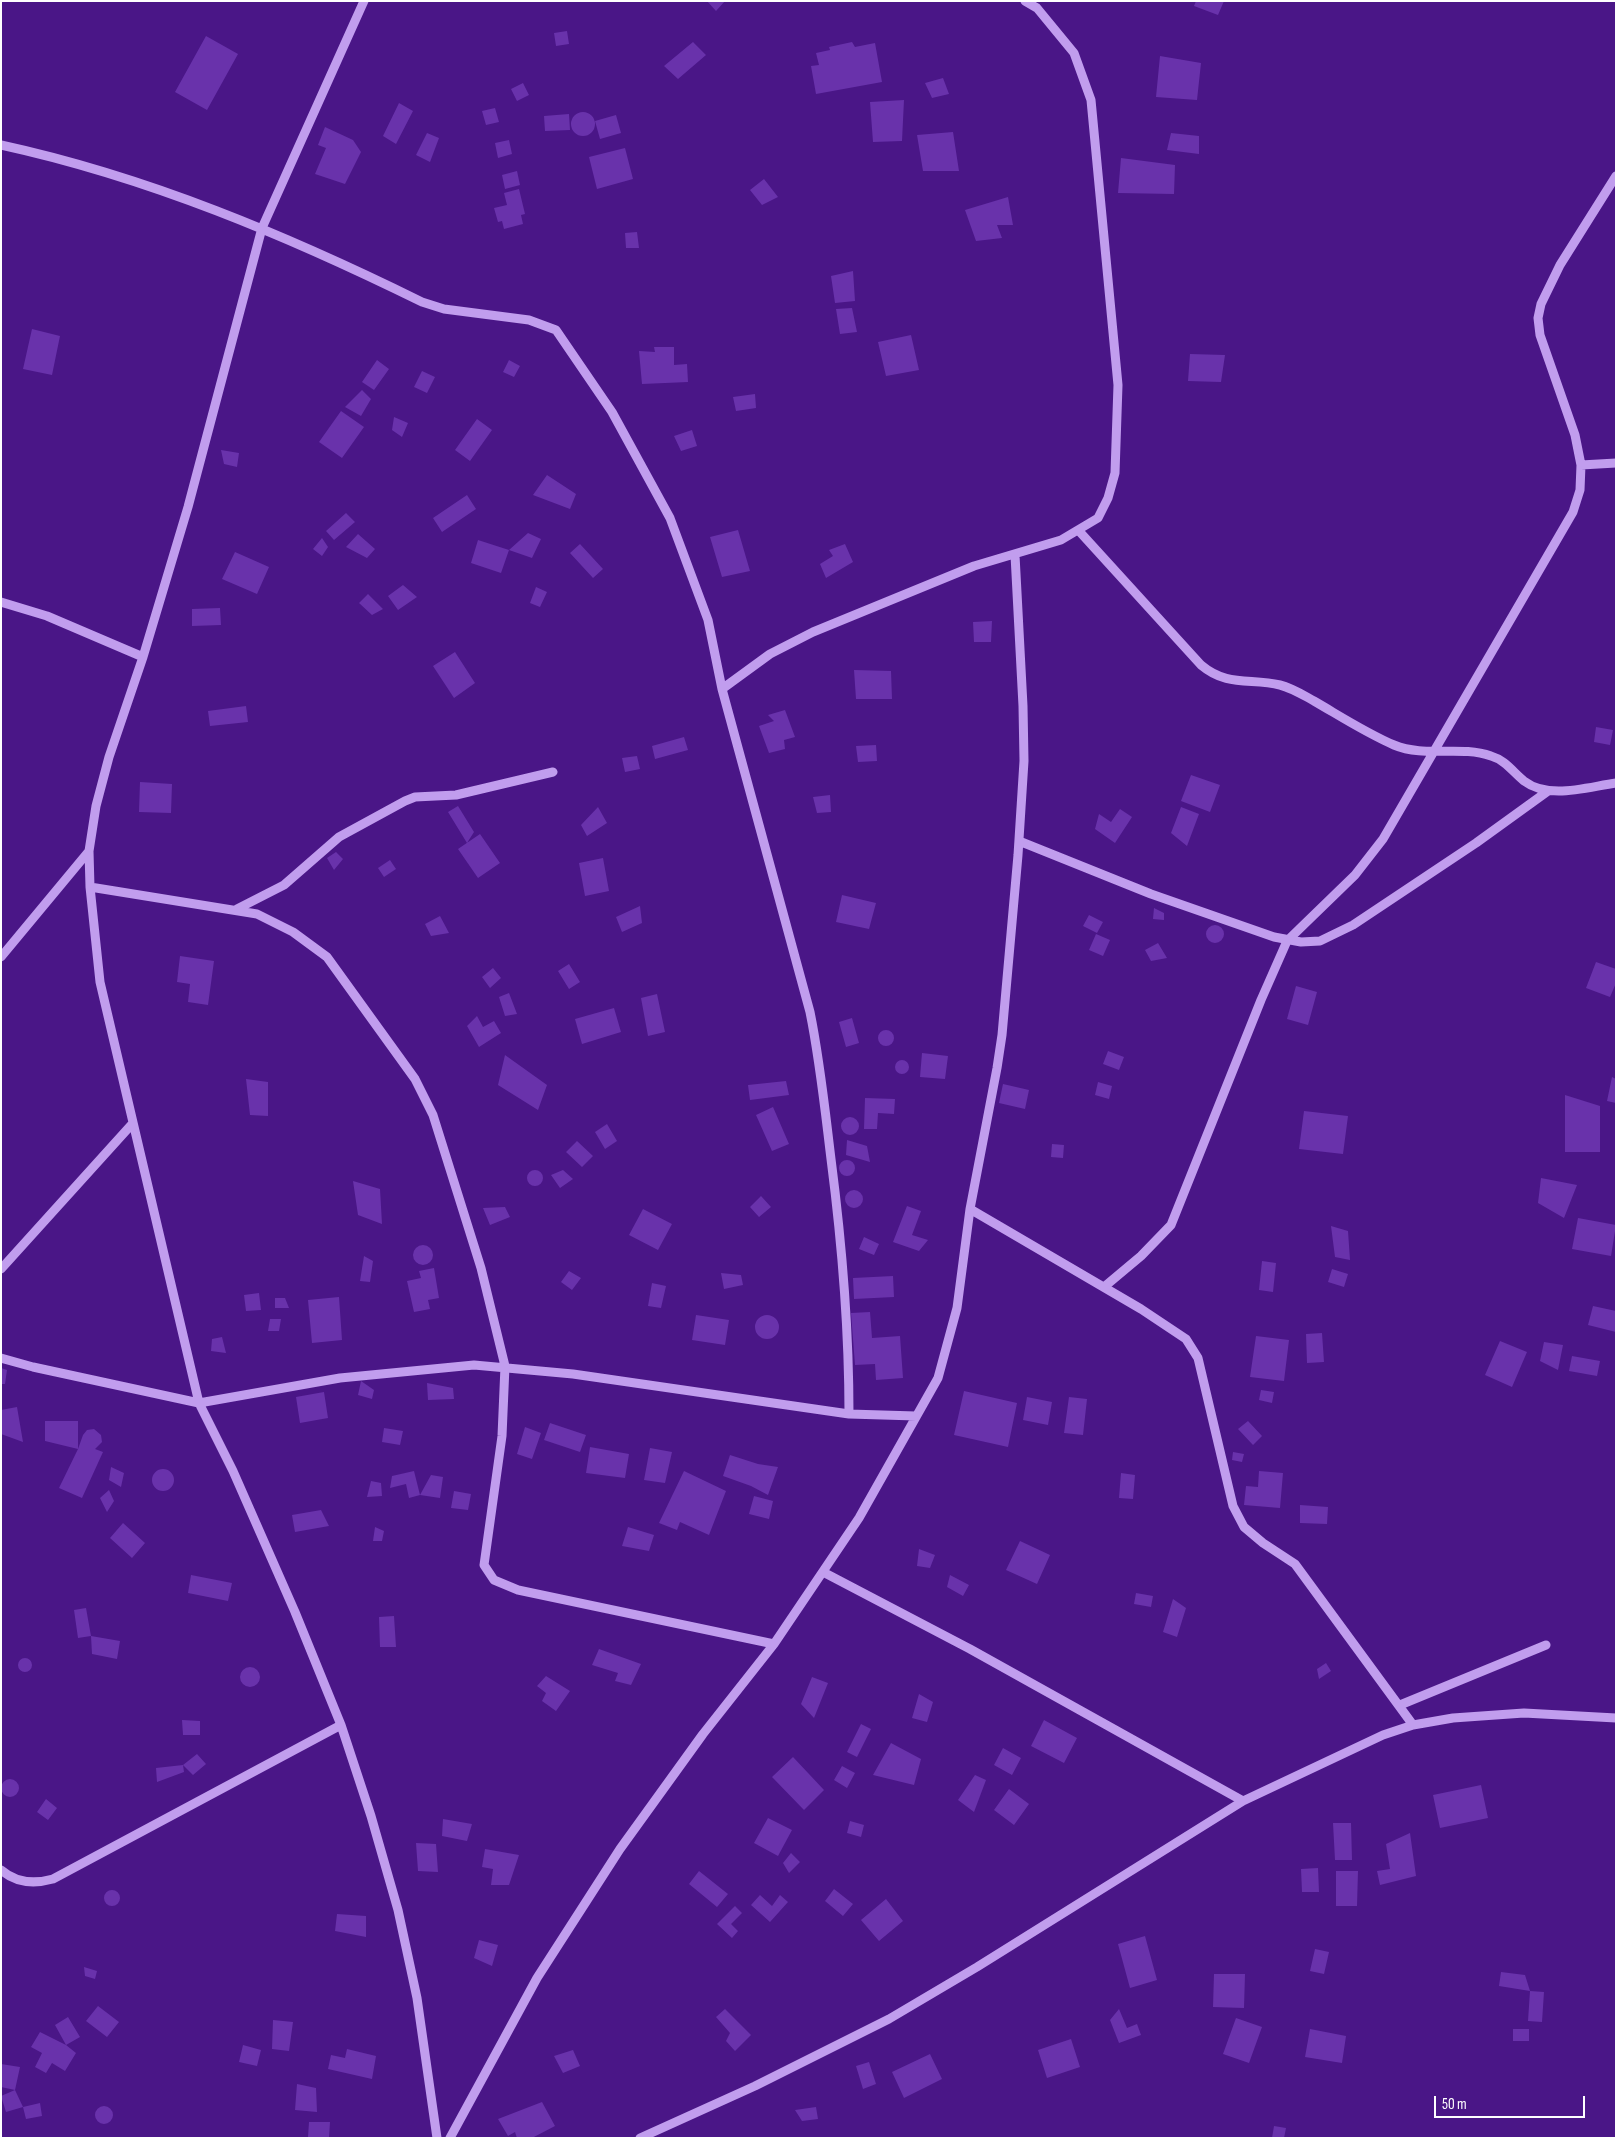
<!DOCTYPE html>
<style>
body{margin:0}
#map{position:relative;width:1617px;height:2139px;overflow:hidden;background:#4a1687;font-family:"Sofia Sans Condensed",sans-serif}
canvas{display:block}
.frame{position:absolute;inset:0;border:2px solid #fff;pointer-events:none}
.scale{position:absolute;left:1434px;top:2096px;width:151px;height:22px;box-sizing:border-box;border:2px solid #fff;border-top:0;padding-left:6px;font-size:15px;line-height:18px;white-space:nowrap;color:#fff;-webkit-text-stroke:4px #4a1687;paint-order:stroke}
</style>
<div id="map">
<canvas width="1617" height="2139"></canvas>
<div class="frame"></div>
<div class="scale">50 m</div>
</div>
<script>
const c = document.querySelector('canvas').getContext('2d');
c.lineJoin = 'round';
function fillPath(path, color) { c.fillStyle = color; c.fill(path, 'evenodd'); }
function strokePath(path, color, width, dash) { c.strokeStyle = color; c.lineWidth = width; c.lineCap = dash ? 'butt' : 'round'; c.setLineDash(dash || []); c.stroke(path); }
const building = new Path2D(`
 M707,1H725L716,11Z
 M1196,1H1224L1218,15L1194,6Z
 M567,31L569,44L556,46L554,33Z
 M206,36L238,54L207,110L175,92Z
 M693,42L706,55L678,79L664,66Z
 M852,42L855,47L875,43L882,82L816,94L811,66L819,65L816,53L830,50L829,47Z
 M1160,56L1201,63L1197,100L1156,97Z
 M943,78L949,94L932,98L925,83Z
 M523,83L529,95L517,101L511,89Z
 M904,100L902,141L873,142L870,102Z
 M399,103L413,111L396,144L383,136Z
 M495,108L499,122L486,125L482,111Z
 M571 124a12 12 0 1 1 24 0a12 12 0 1 1-24 0Z
 M569,114L570,130L545,131L544,116Z
 M616,115L621,133L600,139L595,121Z
 M325,127L353,140L361,152L345,184L315,174L326,148L318,145Z
 M953,132L959,171H923L917,135Z
 M427,133L439,138L430,162L416,155Z
 M1171,133L1199,136V154L1167,150Z
 M509,140L512,154L498,158L495,143Z
 M625,148L633,179L597,189L589,157Z
 M1121,158L1175,165L1174,194L1118,193Z
 M517,171L520,185L505,189L502,175Z
 M764,179L778,197L762,205L750,190Z
 M519,189L525,214L521,215L523,224L504,229L502,221L498,222L494,208L507,205L504,193Z
 M1008,197L1013,225H997L1002,238L976,241L965,210Z
 M637,232L639,248H626L625,233Z
 M853,271L855,301L835,303L831,276Z
 M852,308L857,332L840,334L836,309Z
 M32,329L60,336L52,375L23,369Z
 M911,335L919,370L886,376L878,342Z
 M654,347H674V365L687,364L688,382L642,384L639,351L655,352Z
 M1190,354L1225,355L1221,382L1188,381Z
 M377,360L389,369L374,390L362,382Z
 M509,360L520,366L514,377L503,372Z
 M422,371L435,377L427,393L414,387Z
 M362,390L371,399L361,416L345,407Z
 M755,394L756,408L736,411L733,397Z
 M341,411L364,427L342,458L319,442Z
 M394,417L408,423L402,437L392,430Z
 M477,419L492,430L470,461L455,450Z
 M692,430L697,446L681,451L674,436Z
 M221,450L239,453L237,467L224,464Z
 M547,475L576,494L570,509L533,495Z
 M467,495L476,509L442,532L433,518Z
 M346,513L355,522L334,540L326,531Z
 M738,530L750,571L722,577L710,537Z
 M528,533L541,539L532,558L509,550Z
 M358,534L375,549L367,558L346,547Z
 M322,538L328,547L322,556L313,549Z
 M478,540L509,550L501,573L471,563Z
 M580,544L603,569L593,578L570,553Z
 M845,544L853,562L826,578L820,564L833,556L829,550Z
 M235,552L269,567L257,594L222,579Z
 M403,585L417,597L398,610L388,596Z
 M536,587L547,592L540,607L530,603Z
 M368,594L383,609L372,615L359,603Z
 M220,608L221,625L192,626V609Z
 M992,621L991,642H974L973,622Z
 M455,652L475,683L454,698L433,666Z
 M854,670L891,671L892,699H856Z
 M246,706L248,722L210,726L208,711Z
 M785,710L795,737L784,740L785,749L769,753L759,726L774,721L768,715Z
 M1596,727L1613,730L1610,745L1594,742Z
 M684,737L688,750L655,759L652,746Z
 M876,745L877,761L858,762L856,746Z
 M637,756L640,769L625,772L622,758Z
 M1191,775L1220,785L1210,812L1181,801Z
 M140,782L172,784L171,813L139,812Z
 M830,795L831,812L817,813L813,797Z
 M458,806L474,832L467,843L448,812Z
 M598,807L607,823L587,836L581,825Z
 M1181,807L1199,814L1187,846L1171,833Z
 M1120,809L1132,817L1115,843L1095,829L1099,814L1111,822Z
 M480,834L500,863L478,878L458,849Z
 M336,852L343,859L334,870L327,858Z
 M603,858L609,891L585,896L579,863Z
 M390,860L396,869L384,877L378,868Z
 M842,895L876,903L869,929L836,922Z
 M640,906L642,923L622,932L616,917Z
 M1154,908L1164,913V920L1153,919Z
 M1089,915L1103,922L1097,933L1083,926Z
 M440,916L449,933L431,936L425,924Z
 M1206 934a9 9 0 1 1 18 0a9 9 0 1 1-18 0Z
 M1096,934L1110,940L1103,956L1089,950Z
 M1158,943L1167,958L1151,961L1145,950Z
 M180,956L214,961L208,1005L188,1002L190,984L177,982Z
 M1596,962L1616,969V983L1610,997L1586,988Z
 M569,964L580,982L569,989L558,971Z
 M493,968L501,978L490,988L482,977Z
 M1296,986L1317,992L1308,1025L1287,1019Z
 M509,993L517,1014L505,1016L499,997Z
 M657,994L665,1032L648,1036L641,998Z
 M614,1008L621,1032L582,1044L575,1019Z
 M477,1016L483,1027L494,1021L501,1033L479,1047L467,1026Z
 M852,1018L859,1043L846,1047L839,1022Z
 M878 1038a8 8 0 1 1 16 0a8 8 0 1 1-16 0Z
 M1108,1051L1124,1057L1119,1070L1103,1064Z
 M922,1053L948,1056L945,1079L920,1077Z
 M505,1055L547,1085L538,1110L498,1085Z
 M895 1067a7 7 0 1 1 14 0a7 7 0 1 1-14 0Z
 M1612,1077L1616,1079V1103L1607,1101Z
 M246,1079L268,1082V1116L250,1115Z
 M786,1081L789,1095L750,1100L748,1085Z
 M1098,1082L1112,1086L1109,1099L1095,1095Z
 M1003,1084L1029,1090L1025,1109L999,1103Z
 M1565,1095L1600,1106V1152H1565Z
 M865,1098L895,1099L894,1114L878,1113L877,1129H864Z
 M773,1107L789,1144L772,1151L756,1115Z
 M1304,1111L1348,1116L1343,1154L1299,1149Z
 M841 1126a9 9 0 1 1 18 0a9 9 0 1 1-18 0Z
 M607,1124L617,1141L605,1149L595,1132Z
 M847,1140L867,1146L870,1162L846,1155Z
 M577,1141L593,1156L582,1167L566,1152Z
 M1052,1144L1064,1145L1063,1158L1051,1157Z
 M839 1168a8 8 0 1 1 16 0a8 8 0 1 1-16 0Z
 M527 1178a8 8 0 1 1 16 0a8 8 0 1 1-16 0Z
 M563,1170L573,1179L560,1188L551,1175Z
 M1541,1178L1577,1185L1564,1218L1538,1203Z
 M353,1181L380,1189L382,1224L358,1215Z
 M845 1199a9 9 0 1 1 18 0a9 9 0 1 1-18 0Z
 M761,1196L771,1207L759,1217L750,1207Z
 M907,1206L921,1211L912,1235L928,1240L919,1251L893,1242Z
 M505,1207L510,1217L490,1225L483,1208Z
 M643,1209L672,1224L658,1250L629,1235Z
 M1578,1218L1616,1225L1611,1256L1572,1249Z
 M1331,1226L1348,1231L1350,1260L1335,1257Z
 M864,1237L879,1244L874,1255L859,1249Z
 M413 1255a10 10 0 1 1 20 0a10 10 0 1 1-20 0Z
 M364,1256L373,1261L370,1282L360,1281Z
 M1262,1261L1276,1263L1273,1292L1259,1290Z
 M434,1268L439,1298L428,1300L430,1309L414,1312L407,1281L421,1278L419,1271Z
 M1332,1269L1348,1274L1344,1287L1328,1282Z
 M569,1271L581,1278L572,1290L561,1282Z
 M721,1273L741,1275L743,1285L724,1289Z
 M893,1276L894,1297L854,1299L853,1278Z
 M652,1283L666,1286L661,1308L648,1306Z
 M259,1293L261,1310L246,1311L244,1295Z
 M339,1297L342,1340L312,1343L308,1300Z
 M275,1298H285L289,1308H275Z
 M1593,1306L1616,1311V1332L1588,1325Z
 M870,1312L872,1338L900,1336L903,1378L876,1380L875,1364L855,1365L851,1313Z
 M755 1327a12 12 0 1 1 24 0a12 12 0 1 1-24 0Z
 M696,1315L729,1320L725,1345L692,1340Z
 M270,1319H281L279,1331H268Z
 M1322,1333L1324,1362L1307,1363L1306,1334Z
 M1256,1336L1289,1340L1284,1381L1250,1377Z
 M222,1337L226,1353L211,1351L212,1339Z
 M1500,1341L1527,1352L1512,1387L1485,1375Z
 M1544,1342L1563,1345L1558,1370L1540,1361Z
 M1572,1356L1600,1361L1597,1376L1569,1371Z
 M1,1368L7,1370L5,1384H1Z
 M361,1381L374,1390L372,1399L358,1395Z
 M427,1383L453,1388L454,1399L428,1400Z
 M1261,1390L1274,1392L1272,1403L1259,1400Z
 M964,1391L1017,1403L1008,1447L954,1435Z
 M324,1392L328,1418L300,1423L296,1397Z
 M1027,1397L1052,1402L1048,1425L1023,1420Z
 M1069,1397L1087,1399L1083,1435L1064,1433Z
 M17,1407L23,1442L1,1434V1410Z
 M45,1421H78V1449L83,1435L87,1430L94,1429L101,1435L102,1442L95,1449L103,1452L82,1498L59,1488L78,1449L45,1441Z
 M1248,1421L1262,1436L1253,1445L1238,1429Z
 M550,1423L586,1435L580,1452L544,1440Z
 M525,1427L541,1433L532,1459L517,1454Z
 M384,1428L403,1431L400,1445L382,1442Z
 M590,1447L629,1454L625,1478L586,1473Z
 M650,1448L672,1452L665,1483L644,1480Z
 M1233,1452L1244,1454L1242,1462L1232,1460Z
 M730,1455L758,1464L778,1467L768,1495L751,1486L723,1476Z
 M111,1467L124,1473L121,1487L109,1480Z
 M152 1480a11 11 0 1 1 22 0a11 11 0 1 1-22 0Z
 M414,1471L420,1495L431,1475L443,1477L440,1498L420,1495L409,1498L406,1484L390,1488L392,1476Z
 M684,1471L726,1491L709,1535L680,1522L677,1530L659,1523Z
 M1259,1471L1283,1473L1280,1508L1244,1505L1246,1486L1258,1487Z
 M1121,1473L1135,1475L1133,1499L1119,1498Z
 M371,1481L381,1483L382,1496L367,1497Z
 M109,1490L114,1501L107,1512L100,1498Z
 M454,1491L471,1494L468,1510L451,1508Z
 M754,1496L773,1501L769,1519L749,1514Z
 M1300,1505L1328,1507L1327,1524L1300,1523Z
 M321,1510L329,1526L295,1532L292,1515Z
 M123,1523L145,1543L132,1558L110,1538Z
 M375,1527L384,1531L382,1541H373Z
 M628,1527L654,1535L649,1551L622,1546Z
 M1020,1541L1050,1555L1037,1584L1006,1570Z
 M919,1549L935,1555L930,1568L917,1566Z
 M191,1575L232,1583L228,1601L188,1593Z
 M950,1575L969,1585L963,1596L947,1587Z
 M1136,1593L1153,1596L1151,1607L1134,1604Z
 M1173,1599L1186,1608L1177,1637L1163,1632Z
 M86,1608L91,1636L78,1638L74,1610Z
 M394,1616L396,1647H380L379,1617Z
 M91,1636L120,1641L117,1659L92,1654Z
 M599,1649L641,1664L631,1685L615,1681L618,1673L592,1665Z
 M18 1665a7 7 0 1 1 14 0a7 7 0 1 1-14 0Z
 M1326,1663L1331,1671L1319,1679L1317,1669Z
 M240 1677a10 10 0 1 1 20 0a10 10 0 1 1-20 0Z
 M546,1676L570,1691L556,1711L542,1701L546,1693L537,1686Z
 M812,1677L828,1683L814,1718L801,1704Z
 M919,1694L933,1702L927,1722L912,1718Z
 M182,1720L200,1721V1735H183Z
 M1044,1720L1077,1738L1064,1763L1031,1746Z
 M861,1724L871,1729L857,1757L847,1752Z
 M891,1743L921,1759L914,1785L873,1775Z
 M1003,1748L1021,1758L1012,1775L994,1765Z
 M197,1754L206,1764L193,1775L183,1765L184,1772L157,1782L156,1768L183,1765Z
 M793,1757L824,1790L804,1810L772,1777Z
 M842,1766L855,1773L847,1788L834,1780Z
 M975,1775L986,1780L974,1812L958,1800Z
 M1 1788a9 9 0 1 1 18 0a9 9 0 1 1-18 0Z
 M1481,1785L1488,1818L1440,1828L1433,1795Z
 M1009,1789L1029,1804L1014,1825L994,1810Z
 M46,1799L57,1808L48,1820L37,1812Z
 M768,1818L792,1830L778,1856L754,1843Z
 M443,1819L472,1824L467,1841L442,1836Z
 M850,1821L864,1825L861,1837L847,1833Z
 M1333,1823H1351L1352,1860H1335Z
 M1410,1833L1416,1876L1380,1885L1377,1871L1390,1869L1386,1844Z
 M416,1843L436,1844L438,1872L418,1871Z
 M485,1849L519,1855L509,1885H491L493,1869L482,1867Z
 M791,1853L800,1862L789,1873L783,1863Z
 M1318,1868L1319,1892H1302L1301,1869Z
 M699,1871L728,1894L717,1907L689,1884Z
 M1336,1871H1358L1357,1906H1336Z
 M834,1889L853,1904L843,1916L825,1901Z
 M104 1898a8 8 0 1 1 16 0a8 8 0 1 1-16 0Z
 M760,1895L772,1906L780,1895L788,1902L770,1922L751,1905Z
 M886,1899L903,1921L879,1941L861,1920Z
 M735,1906L742,1913L731,1924L738,1931L732,1938L717,1924Z
 M337,1914L366,1916V1937L335,1931Z
 M1145,1936L1157,1980L1130,1988L1118,1944Z
 M479,1940L498,1945L492,1966L474,1958Z
 M1315,1949L1329,1952L1324,1974L1310,1971Z
 M84,1967L97,1971L95,1979L85,1976Z
 M1501,1972L1525,1975L1530,1991L1499,1986Z
 M1214,1974H1245L1244,2008L1213,2007Z
 M1530,1991L1544,1992L1542,2022L1528,2021Z
 M98,2006L119,2022L107,2037L86,2021Z
 M725,2009L751,2035L735,2051L726,2041L730,2033L716,2017Z
 M1119,2009L1127,2028L1137,2024L1141,2035L1119,2043L1110,2020Z
 M68,2017L80,2037L66,2045L55,2025Z
 M1236,2018L1262,2027L1249,2063L1223,2054Z
 M273,2020L293,2022L289,2051L272,2049Z
 M1310,2029L1346,2036L1342,2063L1305,2057Z
 M1513,2029H1529V2041H1513Z
 M40,2032L66,2045L76,2053L65,2071L52,2063L46,2073L35,2067L42,2053L31,2047Z
 M1071,2039L1080,2067L1047,2078L1038,2050Z
 M243,2045L261,2050L257,2066L239,2062Z
 M347,2049L376,2056L372,2079L328,2069L331,2055L345,2058Z
 M573,2050L580,2066L563,2073L554,2056Z
 M930,2054L942,2079L904,2098L892,2072Z
 M869,2062L876,2084L863,2089L856,2066Z
 M1,2064L20,2067L15,2090L1,2087Z
 M297,2084L316,2088L317,2112L295,2110Z
 M15,2090L23,2107L40,2103L42,2116L26,2119L23,2107L6,2112L1,2096Z
 M542,2102L555,2126L532,2138H517L515,2132L508,2136L498,2119Z
 M95 2115a9 9 0 1 1 18 0a9 9 0 1 1-18 0Z
 M816,2107L818,2119L802,2121L795,2110Z
 M309,2122H330L329,2138L308,2137Z
 M1274,2126L1286,2128L1284,2138H1272Z`);
const minor = new Path2D(`
 M364,1L262,228L188,507L143,657L109,757L96,806L89,851L90,887L100,982L199,1403L233,1471L295,1612L341,1725L371,1816L398,1910L417,1998L437,2138
 M1,145C148,177 288,236 422,302L444,309L529,320L556,330L612,412L670,518L708,620L722,689L810,1012C820,1061 825,1110 831,1159C842,1244 849,1329 849,1414
 M1581,465L1616,463
 M1079,531L1201,665C1227,687 1250,678 1280,685C1292,688 1303,695 1314,701C1340,716 1366,733 1394,745C1425,758 1460,745 1491,756C1505,760 1513,772 1524,781C1549,800 1587,787 1616,783
 M1,602L47,616L143,657
 M722,689L770,654L813,632L974,566L1061,540L1098,518L1108,498L1115,473L1118,385L1091,100L1074,53L1037,8L1025,1
 M1019,841L1151,894L1274,937L1301,942L1320,941L1353,925L1476,843L1548,791
 M90,887L257,914L293,932L327,957L415,1079L433,1115L481,1268L505,1366L502,1436L484,1565L494,1580L518,1590L774,1644
 M237,909L284,885L339,837L405,801L415,797L456,795L553,772
 M1,957L89,851
 M970,1209L1141,1309L1186,1339L1198,1358L1233,1506L1244,1527L1263,1543L1295,1564L1413,1725
 M1,1269L133,1123
 M1104,1287L1141,1256L1171,1225L1261,1000L1287,941L1355,875L1383,839L1573,512L1580,490L1581,465L1575,435L1540,335L1538,318L1541,304L1560,265L1616,176
 M1,1358L33,1367L199,1403L340,1378L474,1365L573,1374L849,1414L916,1416
 M823,1572L970,1649L1243,1801
 M1400,1705L1546,1645
 M1,1870C16,1883 35,1884 53,1879L341,1725
 M450,2138L537,1978L620,1849L703,1734L774,1644L859,1518L938,1378L957,1308L970,1209L997,1068L1002,1035L1018,855L1024,761L1023,706L1015,555
 M640,2138L755,2086L889,2019L977,1967L1243,1801L1383,1735L1413,1725L1453,1718L1524,1713L1616,1718`);
fillPath(building, '#6932ab');
strokePath(minor, '#c19dee', 9);
</script>
